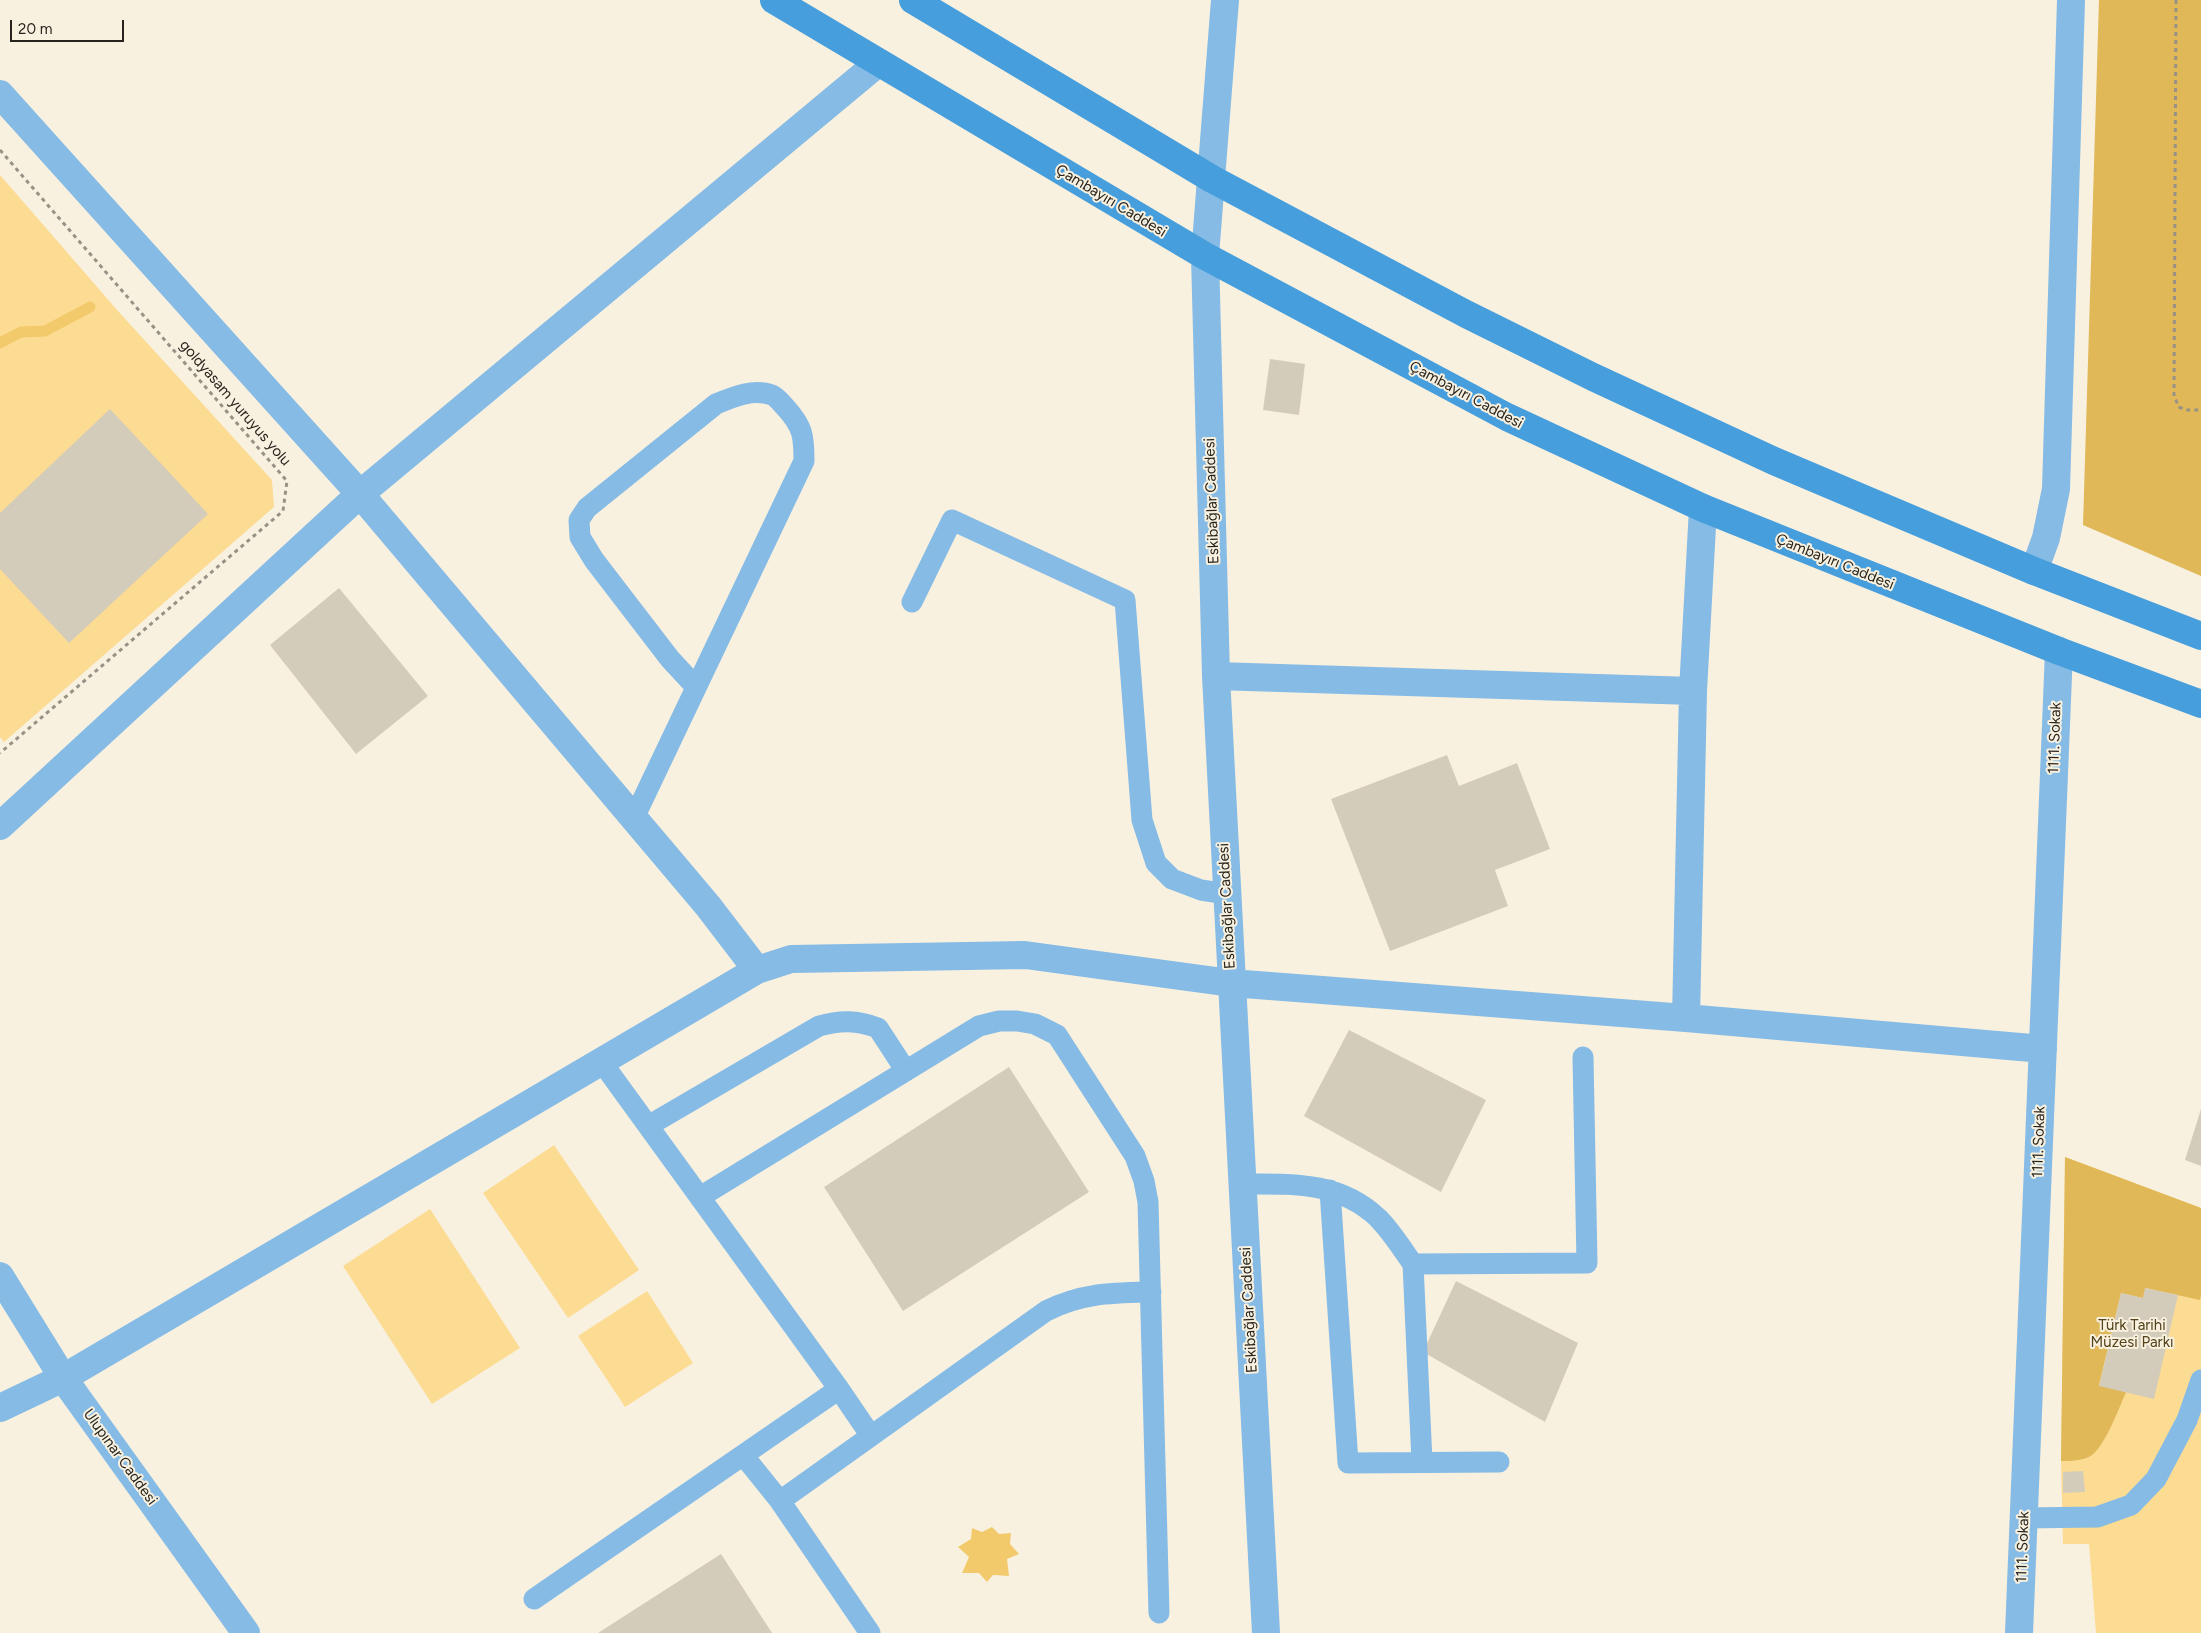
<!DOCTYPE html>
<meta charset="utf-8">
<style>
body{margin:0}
#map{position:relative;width:2201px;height:1633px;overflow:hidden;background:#f9f1e0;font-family:Figtree,sans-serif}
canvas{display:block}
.scale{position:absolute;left:10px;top:20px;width:114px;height:22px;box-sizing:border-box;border:2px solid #27241e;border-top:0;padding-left:6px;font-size:15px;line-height:18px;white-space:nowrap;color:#27241e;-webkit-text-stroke:4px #f9f1e0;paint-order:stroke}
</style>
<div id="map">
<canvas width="2201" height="1633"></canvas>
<div class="scale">20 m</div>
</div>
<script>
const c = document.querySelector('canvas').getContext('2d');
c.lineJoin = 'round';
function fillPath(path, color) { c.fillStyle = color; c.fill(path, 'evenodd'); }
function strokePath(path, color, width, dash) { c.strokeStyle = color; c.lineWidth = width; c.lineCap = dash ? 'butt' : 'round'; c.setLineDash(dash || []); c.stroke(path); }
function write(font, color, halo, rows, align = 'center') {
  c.font = font + ' Figtree,sans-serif'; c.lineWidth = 4; c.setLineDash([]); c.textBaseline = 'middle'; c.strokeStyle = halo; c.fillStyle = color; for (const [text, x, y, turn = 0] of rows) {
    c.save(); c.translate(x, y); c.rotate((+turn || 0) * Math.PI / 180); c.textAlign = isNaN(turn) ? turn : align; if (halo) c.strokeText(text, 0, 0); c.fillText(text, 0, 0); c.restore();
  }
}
const green = new Path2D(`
 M0,175L118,311L272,480L274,507L4,742L0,737Z
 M554,1145L639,1270L568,1318L483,1193Z
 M2065,1157L2201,1208V1633H2096L2089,1544H2063L2061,1461Z
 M430,1209L520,1348L432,1404L343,1266Z
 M647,1291L693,1363L625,1407L578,1336Z`);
const forest = new Path2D(`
 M2099,0H2201V576L2083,525Z
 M2065,1157L2201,1208V1295L2200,1300L2146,1288L2143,1298L2121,1293L2099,1385L2126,1392C2119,1408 2106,1444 2092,1455C2084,1461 2070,1461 2061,1461Z`);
const water = new Path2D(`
 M992,1527L999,1534L1011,1533L1010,1544L1019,1554L1007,1559L1009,1576L993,1575L987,1582L979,1573H962L969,1557L958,1547L971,1539L972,1528L982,1532Z`);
const stream = new Path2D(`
 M0,343L21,332L45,331L90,307`);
const building = new Path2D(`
 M1270,359L1305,364L1299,415L1263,410Z
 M110,409L208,514L69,643L0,569V513Z
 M339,588L428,696L356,754L270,645Z
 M1447,755L1459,786L1517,763L1550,849L1495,870L1508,906L1390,951L1331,799Z
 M1349,1030L1486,1100L1441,1192L1304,1116Z
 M1009,1067L1089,1192L903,1311L824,1187Z
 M2201,1109V1166L2185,1160Z
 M1456,1281L1578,1343L1545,1422L1423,1352Z
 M2145,1288L2178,1295L2154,1399L2099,1386L2121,1293L2143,1298Z
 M2083,1471L2085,1492L2063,1493V1472Z
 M721,1554L772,1633H598Z`);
const path = new Path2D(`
 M2176,0L2174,396L2179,407L2186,410H2201
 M0,150L287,481L283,511L0,753`);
const service = new Path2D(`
 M912,602L952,520L1125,600L1142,820L1156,863L1172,879L1201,890L1227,894
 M634,818L804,461C804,436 803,427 786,408C782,404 777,397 772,395C753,388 733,397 716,404L587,508L579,520L580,537L594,560L670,659L696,687
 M601,1061L839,1389L871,1436
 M648,1126L819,1026C840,1020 857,1020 878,1028L906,1071
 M1242,1184C1292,1184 1339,1181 1378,1218C1392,1232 1402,1249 1413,1264L1587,1263L1583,1057
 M1330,1190L1348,1463L1499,1462
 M700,1197L979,1026L999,1021H1017L1035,1024L1057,1035L1135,1156L1144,1181L1148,1202L1159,1613
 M1413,1264L1422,1462
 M743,1455L780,1501L870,1633
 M780,1501L1046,1311C1082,1293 1111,1293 1151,1292
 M2024,1518L2097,1517L2131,1505L2156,1479L2187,1420L2201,1380
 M534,1599L839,1389`);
const minor = new Path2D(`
 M1225,0L1205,256L1216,676L1266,1633
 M0,94L360,494L708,906L757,970
 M2034,571L2046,538L2056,489L2071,0
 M1216,676L1693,691
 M0,826L360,494L878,63
 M1686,1018L1693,691L1703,508
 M0,1276L63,1378L246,1633
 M0,1408L63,1378L757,970L791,959L1025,955L1231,983L1686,1018L2043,1049
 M2019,1633L2059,651`);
const secondary = new Path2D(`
 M774,0L1205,256L1507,417L1703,508L2059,651L2201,704
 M913,0L1212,179L1466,314L1593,377L1774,461L2034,571L2201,636`);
const streetNames = [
 ["Çambayırı Caddesi",1111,201,31],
 ["Çambayırı Caddesi",1466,395,28],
 ["goldyasam yuruyus yolu",235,403,49],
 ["Eskibağlar Caddesi",1212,501,-92],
 ["Çambayırı Caddesi",1835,562,22],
 ["1111. Sokak",2055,738,-88],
 ["Eskibağlar Caddesi",1227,906,-93],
 ["1111. Sokak",2039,1142,-88],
 ["Eskibağlar Caddesi",1249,1310,-93],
 ["Ulupınar Caddesi",120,1457,54],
 ["1111. Sokak",2023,1547,-88]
];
const parkNames = [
 ["Türk Tarihi",2132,1326],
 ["Müzesi Parkı",2132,1343]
];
fillPath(green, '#fcdb93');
fillPath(forest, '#e0b858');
fillPath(water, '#f3ca6b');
strokePath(stream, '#f3ca6b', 11);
fillPath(building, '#d4ccbb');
strokePath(path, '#989286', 3, [4, 4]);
strokePath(service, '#85bbe5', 21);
strokePath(minor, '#85bbe5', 28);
strokePath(secondary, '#469edc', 28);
write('15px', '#27241e', '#f9f1e0', streetNames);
write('15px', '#53421a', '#f9f1e0', parkNames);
</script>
